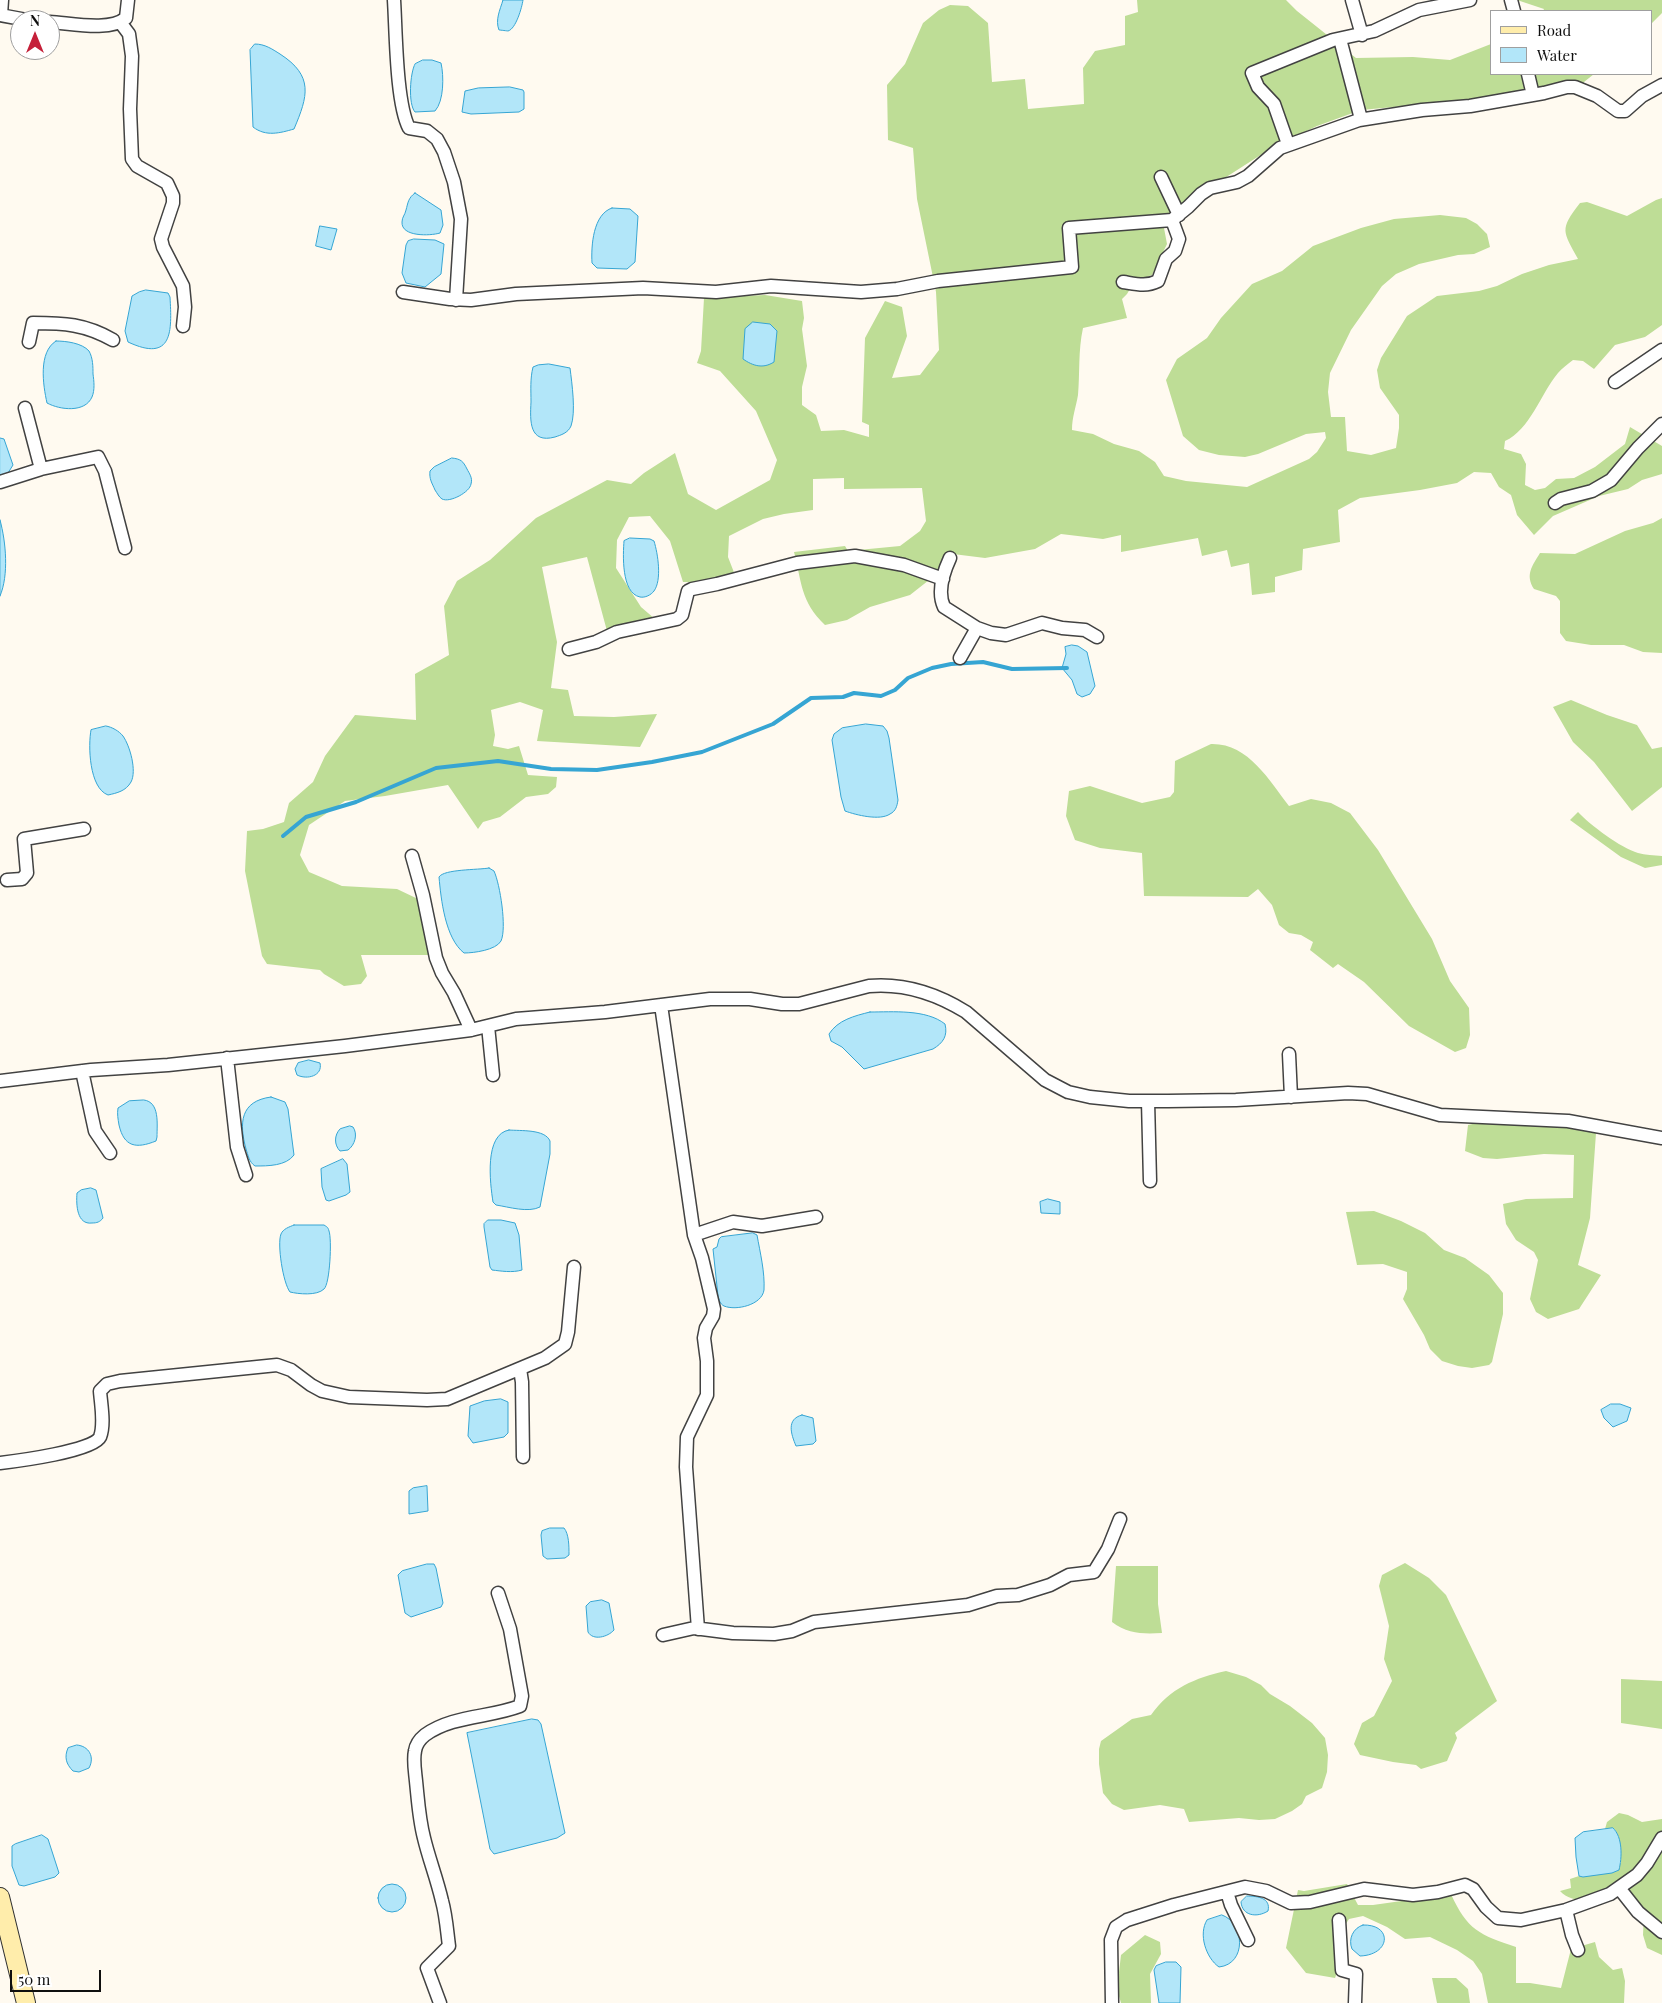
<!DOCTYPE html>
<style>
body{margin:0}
#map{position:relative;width:1662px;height:2003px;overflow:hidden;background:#fffaf0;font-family:"Playfair Display",serif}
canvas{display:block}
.legend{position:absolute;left:1490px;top:10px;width:162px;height:65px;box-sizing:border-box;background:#fff;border:1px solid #9f9f9f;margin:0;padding:6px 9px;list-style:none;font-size:15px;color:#0f0f0f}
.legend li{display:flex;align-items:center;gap:10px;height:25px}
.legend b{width:25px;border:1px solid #9f9f9f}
.north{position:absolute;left:10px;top:10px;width:50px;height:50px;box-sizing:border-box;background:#fff;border:1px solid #9f9f9f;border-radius:50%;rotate:0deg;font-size:14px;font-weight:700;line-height:20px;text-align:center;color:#0f0f0f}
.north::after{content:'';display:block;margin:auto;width:18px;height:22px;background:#c52039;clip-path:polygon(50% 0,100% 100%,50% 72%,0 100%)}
.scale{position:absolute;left:10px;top:1970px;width:91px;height:22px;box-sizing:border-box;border:2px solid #0f0f0f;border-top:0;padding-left:6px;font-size:15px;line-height:18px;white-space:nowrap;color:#0f0f0f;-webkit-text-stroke:4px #fff;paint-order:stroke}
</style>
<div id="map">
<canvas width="1662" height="2003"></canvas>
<ul class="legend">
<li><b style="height:6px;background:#ffedab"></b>Road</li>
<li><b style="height:14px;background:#b2e6f9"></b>Water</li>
</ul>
<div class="north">N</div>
<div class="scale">50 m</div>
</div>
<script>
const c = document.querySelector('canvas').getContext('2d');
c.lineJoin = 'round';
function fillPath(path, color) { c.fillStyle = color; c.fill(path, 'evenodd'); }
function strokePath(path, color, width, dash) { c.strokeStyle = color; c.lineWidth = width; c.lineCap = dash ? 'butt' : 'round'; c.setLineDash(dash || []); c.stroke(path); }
const forest = new Path2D(`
 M1137,0H1286L1297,11L1356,58L1413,57L1450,60L1491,44V74H1594L1584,82L1582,86L1492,98L1361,110L1317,126L1273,147L1178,208L1164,228L1167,244L1152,275L1134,282L1127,294L1122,299L1127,318L1083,328C1078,351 1080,373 1078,395C1076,407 1072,417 1072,430L1093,434L1114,444L1139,451L1155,462L1164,476L1186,481L1247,487L1309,459L1317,452L1326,438L1325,432L1306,434L1258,454L1245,457L1219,455L1199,450L1183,436L1166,380L1177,359L1207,338L1221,318L1252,284L1282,271L1313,246L1361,228L1394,219L1440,215L1466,218L1477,224L1487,234L1490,247L1474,254L1458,255L1419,264L1396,274L1382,286L1351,330L1330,373L1328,392L1331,417H1345L1347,451L1371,455L1396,448L1399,428V415L1380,388L1377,370L1381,358L1407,316L1437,296L1479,291L1497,286L1522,274L1549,265L1578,259C1563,231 1559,230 1580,203L1587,202L1627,216L1656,200L1662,198V325L1645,337L1615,345L1594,369L1583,361L1573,360C1568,364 1562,368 1558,373C1541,393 1530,430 1505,441L1504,449L1521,454L1526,464L1525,485L1535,490L1545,488L1556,479L1574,478L1595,467L1625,444L1630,427L1662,446V474L1642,480L1628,489L1599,496L1553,516L1534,535L1517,515L1511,495L1499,487L1491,473L1474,472L1457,483L1420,490L1360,498L1338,510L1340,542L1303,549L1302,570L1275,577V592L1252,595L1249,563L1231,567L1227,550L1202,556L1198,538L1121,552V535L1103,539L1061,534L1035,549L985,558L953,554L938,573L910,595L870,607L847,620L825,625C800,601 802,582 794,552L845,546L848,551L900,546L920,531L926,521L922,488L844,489V478L813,479V510L784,514L763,519L729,536L728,557L735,575L708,582H683L670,541L650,516L629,517L617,540L616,568L641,607L655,619L607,631L587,557L542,567L557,642L551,688L568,690L574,716L614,717L657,714L640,747L537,741L543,710L520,702L491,710L495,735L493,746L508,749L519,746L528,775L557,777L556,787L548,794L526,797L500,817L483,822L478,829L448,785L385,796L345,801L309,825L300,855L309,872L342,886L397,889L418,899L429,955H361L367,976L361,984L344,986L324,974L320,970L267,964L262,956L245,871L247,831L263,829L284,822L289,803L313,782L325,756L355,715L416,720L415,674L449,655L444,606L457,581L490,560L536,518L607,480L631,484L644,473L675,453L688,494L716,510L770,480L777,460L756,411L720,371L697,363L701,351L704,298L765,295L802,301L804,318L802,329L807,366L802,387V405L816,415L821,431L844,430L869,437V425L862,422L865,338L885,301L902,307L907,336L892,378L920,375L939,350L936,292L917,199L913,148L888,140L887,85L905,64L923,23L939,10L950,5L968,6L988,23L992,82L1025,79L1028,109L1084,104L1083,68L1095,51L1125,45V16L1138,12Z
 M1517,0H1662V13L1651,24V11H1543L1544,9Z
 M1662,518V653L1643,652L1624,645H1591L1566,641L1560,633V601L1556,596L1534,589C1525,575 1532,566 1540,553L1575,554L1625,531L1653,523Z
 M1571,700L1607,715L1637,725L1652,749L1662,747V787L1632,811L1594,762L1573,742L1553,707Z
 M1211,744C1248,743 1269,780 1289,806L1311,799L1331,803L1350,813L1378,850L1432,939L1450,981L1469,1008L1470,1035L1466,1048L1455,1052L1409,1026L1364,982L1338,964L1333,968L1310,950L1313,942L1301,935L1289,933L1279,925L1272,905L1258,889L1248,897L1144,896L1142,853L1100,848L1075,840L1066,816L1069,791L1090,786L1142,803L1170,797L1174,792L1175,761Z
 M1578,812C1590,825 1621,848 1638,853C1645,855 1654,855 1662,856V865L1645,868L1621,857L1570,820Z
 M1477,1123L1576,1128L1596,1133L1590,1218L1578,1265L1601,1275L1579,1309L1548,1319L1536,1312L1530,1299L1538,1260L1534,1252L1516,1240L1506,1224L1503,1204L1526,1199L1573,1198L1574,1155L1544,1154L1497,1159L1483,1158L1465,1151L1468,1125Z
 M1374,1211L1401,1221L1425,1233L1444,1250L1465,1258L1489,1275L1503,1293V1314L1492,1362L1489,1365L1472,1368L1458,1366L1442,1361L1430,1349L1424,1335L1403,1299L1407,1289V1272L1383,1264L1357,1265L1346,1212Z
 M1405,1563L1429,1578L1446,1595L1497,1701L1455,1733L1457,1738L1447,1761L1421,1769L1416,1765L1393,1762L1360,1755L1354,1744L1362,1723L1374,1716L1392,1681L1384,1659L1389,1626L1379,1586L1382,1575Z
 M1116,1566H1158V1604L1162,1633C1143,1634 1128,1634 1112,1622Z
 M1226,1671L1246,1677L1261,1685L1270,1694L1290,1706L1312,1723L1325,1738L1328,1755L1327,1772L1322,1788L1306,1796L1302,1804L1292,1811L1275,1819L1259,1820L1239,1818L1189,1822L1184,1809L1160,1805L1124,1810L1112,1804L1103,1793L1099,1764V1749L1101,1741L1132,1719L1151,1715C1170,1688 1195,1678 1226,1671Z
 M1621,1679L1662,1681V1729L1621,1723Z
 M1619,1813L1628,1815L1642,1822L1662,1819V1955L1647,1948L1643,1935L1644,1913L1626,1894C1606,1897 1576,1908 1560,1891L1571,1888L1570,1879L1579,1876L1583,1877L1621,1863C1620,1852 1622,1836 1613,1828L1605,1829L1607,1822Z
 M1347,1884L1358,1905H1373L1451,1894C1467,1930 1480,1935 1516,1947V1983H1530L1561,1988L1571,1949L1595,1942L1599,1957L1613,1970L1622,1968L1625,1981L1624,2003H1488L1482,1974L1473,1961L1457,1950L1430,1937L1405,1939L1387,1927L1363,1916L1349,1919L1340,1933L1339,1967L1335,1978L1306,1973L1286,1948L1298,1890L1304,1891Z
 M1145,1935L1160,1942L1161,1954L1150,1974L1151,2003H1121L1117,1989L1121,1955Z
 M1432,1978H1456L1468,1989L1470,2003H1437Z`);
const water = new Path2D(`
 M503,0H523C522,7 516,29 508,31C508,31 500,30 499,30C495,20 500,10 503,0Z
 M255,44C265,44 272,49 280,54C314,76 308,96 294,129C280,133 266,137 253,127L250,50Z
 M423,60H432L441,63C444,76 444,101 435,111L415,112C408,104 410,73 415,64Z
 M510,87L523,90L524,92V109L519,112L471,114L462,112L465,91L478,88Z
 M415,193L441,210L443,225L440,233C430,236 401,237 402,222C402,217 405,215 406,210C408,203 408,198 415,193Z
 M612,208L630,209L638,216L635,262L627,269L597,268L592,263C591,246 593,214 612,208Z
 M320,226L337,229L331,250L316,246Z
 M414,239L435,240L444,244L441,274L425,287L406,283L402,273L406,245L408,241Z
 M146,290L168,293L170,297C172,331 173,363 128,342L125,331L132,296L139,292Z
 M753,322L770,324L777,331L774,362C763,369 753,366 743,359L745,329Z
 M56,341C66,341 82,343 89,351C93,358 93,367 93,374C94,381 95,390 92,397C85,413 60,410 47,403C43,385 38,352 56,341Z
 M549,364L570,368C572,384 576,412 571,426C568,433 561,435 555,437C529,444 530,421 531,402C531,390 530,379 533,367L538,365Z
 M0,438L4,439L13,465L8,473L0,475Z
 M452,458C461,459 463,461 467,469C469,473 473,478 471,484C470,492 450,503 442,499C439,497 437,493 435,490C432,483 429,479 430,471L434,467Z
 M0,520C6,542 9,575 0,596Z
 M630,538L650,539L654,541C658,554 662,580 654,591C651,595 645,598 640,597C621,593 623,554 624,541Z
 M1072,645L1078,646L1087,652L1095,686L1090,694L1082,697L1077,694L1072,680L1062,668L1066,654L1065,647Z
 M866,724L883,726L887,731L889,738L898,800C897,806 896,811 890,814C880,821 856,815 845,811L841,797L832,740L834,734L842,728Z
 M106,726C112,727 119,731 123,736C130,746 137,771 131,782C126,791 117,793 108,795C89,788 88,745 91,730Z
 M489,868L494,871C500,884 507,928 501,941C496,950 474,953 464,953C445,938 441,899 439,877C444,869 478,870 489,868Z
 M870,1012C893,1012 926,1009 945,1024C948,1036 943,1043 933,1049L864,1069L842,1047L831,1041L829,1034C838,1020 854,1016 870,1012Z
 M309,1060L320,1063C323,1076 307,1080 297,1075L295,1069L298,1063Z
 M271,1097L285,1102L288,1109L294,1155C286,1166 268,1166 255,1166C249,1162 248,1155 246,1149C239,1123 240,1101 271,1097Z
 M144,1100C160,1102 157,1124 157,1137L156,1141C136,1149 124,1147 119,1125C118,1119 117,1114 118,1108L129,1101Z
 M350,1126L353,1127C358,1134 355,1145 348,1150L340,1151C334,1145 334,1135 340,1129Z
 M509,1130C521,1131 545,1129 550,1141V1154L540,1207C528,1213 509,1207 496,1205L493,1202C490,1183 484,1134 509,1130Z
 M343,1159L347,1164L350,1192L346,1195L329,1201L326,1200L322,1187L321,1169Z
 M91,1188L96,1190L103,1218C100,1222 97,1223 92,1223C77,1225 76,1205 77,1193L81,1190Z
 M1048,1199L1060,1202V1214L1041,1213L1040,1202Z
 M488,1220H501L515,1223L519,1235L522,1270C512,1273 501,1271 492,1270L490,1267L484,1227V1224Z
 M294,1225H324C327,1227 328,1227 329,1231C332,1239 330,1284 324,1289C317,1296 298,1294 290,1292C283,1283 277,1244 281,1234C283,1229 289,1227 294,1225Z
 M753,1233L757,1235C760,1252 765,1272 764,1290C762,1305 736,1311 724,1306C720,1304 719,1300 718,1296L713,1249L717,1247L719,1239L721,1237Z
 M501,1399L508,1402V1433L504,1437L473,1443L468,1436L470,1406L484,1401Z
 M1611,1404H1620L1631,1408L1627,1421L1613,1427L1604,1418L1601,1410Z
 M802,1415L813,1418L816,1441L813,1444L796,1446C791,1434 786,1419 802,1415Z
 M427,1486L428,1511L409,1514V1491L413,1488Z
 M550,1528H564C569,1534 569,1546 569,1555L565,1558L547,1559L543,1556L541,1535L542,1531Z
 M427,1564H434L436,1568L443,1603L441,1607L411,1617L405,1613L398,1575L402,1571Z
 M602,1600L609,1603L614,1630C608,1637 593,1641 588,1632L586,1606L590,1602Z
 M532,1719L538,1720L541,1724L565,1833L557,1838L494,1854L490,1849L467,1733Z
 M77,1745C89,1746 95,1757 89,1768L79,1772L73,1771C66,1764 64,1757 68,1748Z
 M1613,1828C1623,1837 1622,1858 1619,1870L1612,1873L1583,1877L1579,1876L1576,1857L1575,1838L1583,1832Z
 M42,1835L48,1839L59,1873L55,1877L24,1886L19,1885L12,1866V1846L15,1844Z
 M378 1898a14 14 0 1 1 28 0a14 14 0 1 1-28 0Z
 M1247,1896C1258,1896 1271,1898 1268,1911C1257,1918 1242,1916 1241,1902Z
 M1222,1915C1245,1923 1247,1964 1219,1967C1206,1958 1198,1934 1207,1920Z
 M1363,1925C1393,1924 1391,1955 1360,1956L1352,1949C1348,1939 1353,1928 1363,1925Z
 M1166,1962H1176L1181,1967L1180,2003H1159L1154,1970L1156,1966Z`);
const stream = new Path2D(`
 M283,836L306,817L356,802L436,768L498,761L551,769L597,770L652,762L702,752L773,724L811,698L843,697L854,693L881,696L895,690L908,678L932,668L951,664L983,662L1012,669L1067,668`);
const minor = new Path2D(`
 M394,0C396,31 396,103 409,128L427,131L437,139L444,152L454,182L461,219L456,300
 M1352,0L1362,35
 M1511,0L1514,11
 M0,15L27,20
 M1,15L2,0
 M50,22C70,23 110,32 126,18L128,0
 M120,22L129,34L132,56L130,109L132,159L137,166L167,183L173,196V203L161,239L163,247L183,286L185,307L183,326
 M1340,39L1361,119
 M1528,74L1533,95
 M1288,144L1274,104L1258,87L1252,73L1333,40L1374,31L1419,10L1470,0
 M1161,177L1179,215
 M1123,282C1136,284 1146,287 1158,281L1166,259L1175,251L1179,239L1172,220
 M403,292L450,299L471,300L516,294L643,288L716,292L771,286L861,292L897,289L938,281L1072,267L1069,228L1172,220L1188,207L1201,194L1210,188L1237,182L1248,176L1280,148L1359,120L1422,110L1470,106L1544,93L1567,87H1575L1597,96L1618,111H1625L1642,96L1662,85
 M29,342L33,323C64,323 85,324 113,340
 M1615,382L1662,350
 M25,408L41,469
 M0,482L41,469L98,457L105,471L125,548
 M1555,503L1561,499L1592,491L1611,480L1638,448L1662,424
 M950,558C944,571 937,592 944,607L977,628L991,633L1006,635L1042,623L1062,628L1085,630L1097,637
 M569,649L596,642L617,632L677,619L682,615L688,591L692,589L717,584L797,563L855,556L904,565L943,579
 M960,658L977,628
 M412,856L423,895L436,958L442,973L454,993L471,1030
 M7,880L22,879L27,873L24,839L84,829
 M661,1005L694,1235L702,1258L714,1309L713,1316L706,1328L704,1338L707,1361V1395L687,1437L686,1467L698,1629
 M488,1026L493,1075
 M1289,1054L1291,1097
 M227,1058L237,1147L246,1175
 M82,1071L95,1131L110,1153
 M0,1081L91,1070L168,1065L345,1046L471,1030L516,1019L605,1012L710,999H750L782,1004H799L869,986C903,983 937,994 966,1012L1045,1080L1068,1092L1090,1097L1129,1101H1168L1236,1100L1348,1093L1367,1094L1440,1115L1568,1121L1662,1138
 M1148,1101L1150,1181
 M694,1235L733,1222L762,1226L816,1217
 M520,1369L522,1382L523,1457
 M0,1463C17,1461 94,1451 100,1437C105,1424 101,1405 100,1391L107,1384L120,1381L277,1365L291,1370L311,1385L322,1391L349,1397L427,1400L447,1399L545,1358L565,1344L568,1332L574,1267
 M663,1635L694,1628L733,1633L774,1634L792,1631L814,1622L968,1605L997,1596L1018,1595L1050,1585L1069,1575L1094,1572L1108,1549L1120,1519
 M1619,1888L1638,1912L1662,1932
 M1227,1892L1231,1905L1248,1940
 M1566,1910L1572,1935L1578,1950
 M1339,1920L1342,1970L1356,1974L1355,2003
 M440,2003L427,1968L449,1946C447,1931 446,1915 442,1901C437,1879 429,1859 424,1838C419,1819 418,1800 416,1781C415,1771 413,1760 415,1751C416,1744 420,1739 425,1735C453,1715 489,1718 520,1706L522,1696L510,1629L498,1593
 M1112,2003L1111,1940L1116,1927L1127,1920L1174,1905L1245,1887L1266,1891L1291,1903L1310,1902L1364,1889L1413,1895L1438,1892L1465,1885L1473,1889L1486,1907L1498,1918L1521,1920L1566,1910L1610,1894L1637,1875L1647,1863L1662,1838`);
const secondary = new Path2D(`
 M0,1897L26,2003`);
fillPath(forest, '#bedd96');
fillPath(water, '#b2e6f9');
strokePath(water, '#36a5d3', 1);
strokePath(stream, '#36a5d3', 4);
strokePath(minor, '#424242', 15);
strokePath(secondary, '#313131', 20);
strokePath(minor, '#fff', 12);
strokePath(secondary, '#ffedab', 18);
</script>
